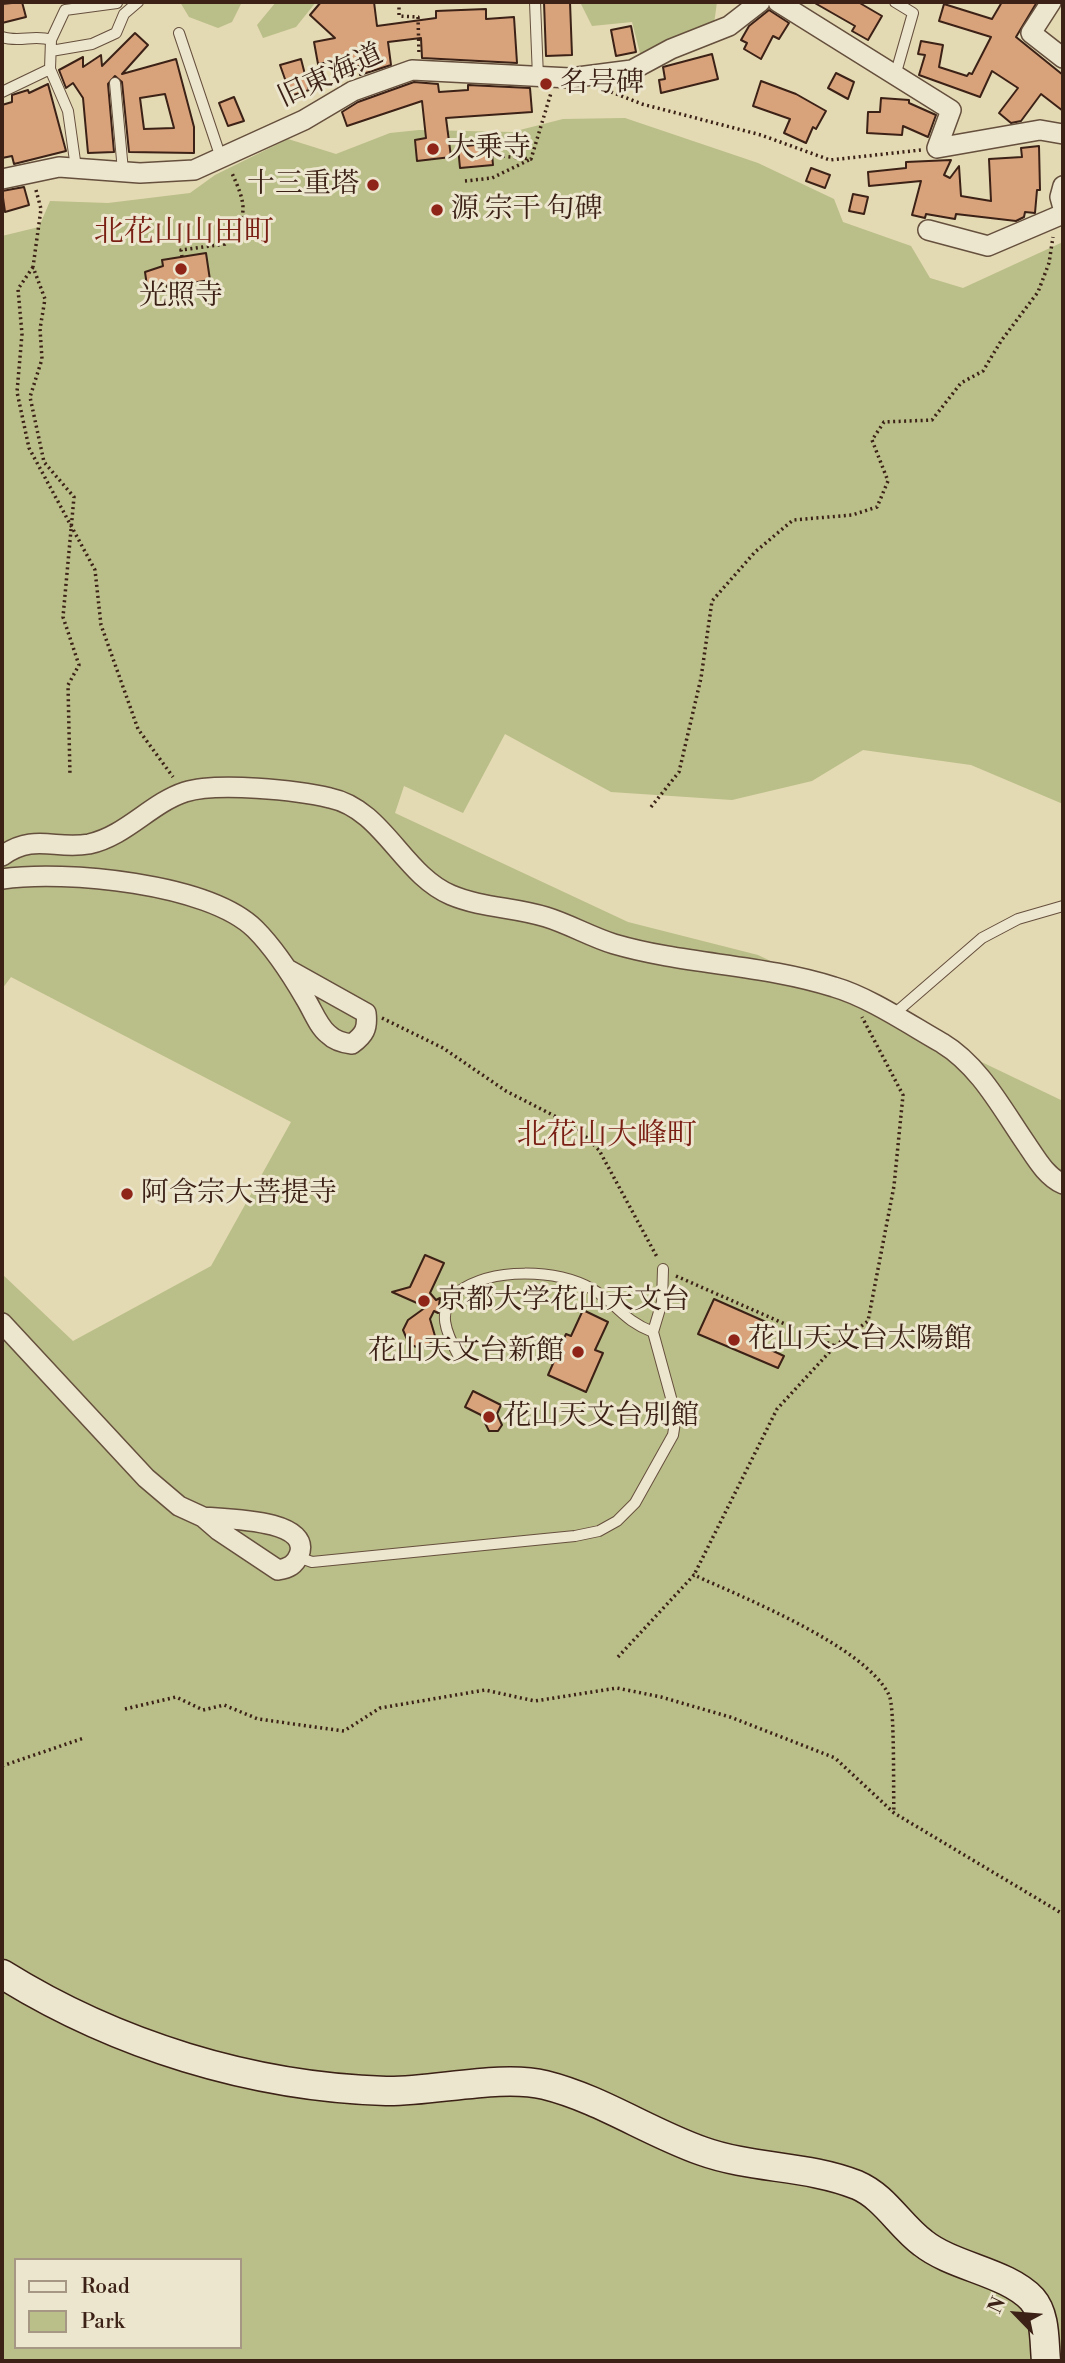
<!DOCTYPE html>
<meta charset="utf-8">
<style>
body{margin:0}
#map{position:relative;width:1065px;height:2363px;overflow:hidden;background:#e3d9b3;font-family:"Libre Bodoni",serif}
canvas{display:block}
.frame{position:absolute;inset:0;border:4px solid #3b2116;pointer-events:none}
.legend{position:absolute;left:14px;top:2258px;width:228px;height:91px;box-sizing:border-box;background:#ede6ce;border:2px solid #a69784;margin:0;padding:9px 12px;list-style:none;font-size:21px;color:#3b2116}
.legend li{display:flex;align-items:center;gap:14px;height:35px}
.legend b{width:35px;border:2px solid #a69784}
.north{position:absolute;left:981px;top:2279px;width:70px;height:70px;-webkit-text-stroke:5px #ede6ce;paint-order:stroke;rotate:295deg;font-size:19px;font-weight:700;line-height:28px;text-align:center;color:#3b2116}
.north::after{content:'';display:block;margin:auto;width:24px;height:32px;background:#3b2116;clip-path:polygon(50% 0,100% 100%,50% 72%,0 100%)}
</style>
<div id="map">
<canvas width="1065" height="2363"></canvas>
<div class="frame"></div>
<ul class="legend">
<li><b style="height:9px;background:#ede6ce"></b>Road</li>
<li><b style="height:19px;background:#babe88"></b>Park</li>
</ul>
<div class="north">N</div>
</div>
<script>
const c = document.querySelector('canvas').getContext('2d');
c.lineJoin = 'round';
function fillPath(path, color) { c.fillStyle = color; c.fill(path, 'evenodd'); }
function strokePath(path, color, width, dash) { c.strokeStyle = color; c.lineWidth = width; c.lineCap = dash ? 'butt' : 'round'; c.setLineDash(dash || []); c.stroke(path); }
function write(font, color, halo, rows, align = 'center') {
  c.font = font + ' "Libre Bodoni","Noto Serif JP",serif'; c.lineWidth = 6; c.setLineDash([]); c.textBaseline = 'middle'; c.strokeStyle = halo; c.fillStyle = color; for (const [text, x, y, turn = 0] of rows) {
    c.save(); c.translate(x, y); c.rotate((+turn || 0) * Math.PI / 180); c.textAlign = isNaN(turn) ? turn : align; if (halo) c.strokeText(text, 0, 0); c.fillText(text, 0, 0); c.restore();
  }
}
const green = new Path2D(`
 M180,2H242L232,22L218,28L189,17Z
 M276,2H316L296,27L263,38L257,25Z
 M580,2H717L714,24L641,57L632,22L592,26Z
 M625,118L758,163L834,199L843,222L911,246L930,278L963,288L1063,242V804L971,765L863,750L812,781L732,800L611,792L505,734L463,813L404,786L395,813L628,922L758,955L1063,1101V2361H2V1274L73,1341L211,1266L291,1122L11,977L2,989V236L39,227L50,201L108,203L190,193L215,175L288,139L336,154L390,133L419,130L512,132L563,119ZM16,2260H240V2347H16Z`);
const building = new Path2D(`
 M22,2L26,17L2,23V4Z
 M321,2H374L377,26L436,18V11L486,9V19L514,17L517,63L422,58L421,38L388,42L391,65L360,75L359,66L341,69L340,60L318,64L314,42L335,38L310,15Z
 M544,2H570L572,55L546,56Z
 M813,2H858L882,16L868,40L852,31L855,26Z
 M1002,2H1037L1016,37L1063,75V111L1041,94L1021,121L1011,123L999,113L1018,88L992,71L980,97L919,75L925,55L918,54L921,41L943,45L939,67L967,76L969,73L972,74L991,37L939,21L944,4L992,19Z
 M769,10L789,23L779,39L773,36L761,59L744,49L747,43L741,40L749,26Z
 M631,26L636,52L616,56L611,30Z
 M135,33L148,45L122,74L176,59L194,127V153L129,152L122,82L115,76L108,84L114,152L88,153L83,98L73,83L66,88L59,70L83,57V67L101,55L102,66ZM165,94L174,128L144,129L140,98Z
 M712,54L718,79L661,93L659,80L665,79L663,67Z
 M301,59L309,90L291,96L280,65Z
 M836,73L854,82L848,99L828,88Z
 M761,81L796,94L826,111L816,129L813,127L806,143L784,133L790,119L753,106Z
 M414,82L438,84L439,92L468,90V85L530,88L532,112L446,118L451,157L417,161L415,140L426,138L422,101L347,126L342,112L358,102Z
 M48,84L66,151L14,164L12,156L2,158V105L12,102V95L28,90L29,93Z
 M234,97L244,121L228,126L219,103Z
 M881,98L909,100V103L936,115L928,137L903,126L902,135L867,133L868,112H880Z
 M491,143L493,165L460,168L458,147Z
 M1039,146L1040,190H1037L1035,213L1025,212L1024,217L1016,221L956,214L955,219L926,214L925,218L912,215L921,181L869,186L868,172L906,168V162L951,160L944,175L950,178L959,166L961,196L991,201L989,159L1022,157L1021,148Z
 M811,168L830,175L825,188L806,181Z
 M24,187L29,205L5,212L2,191Z
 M853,194L868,197L864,214L849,211Z
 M206,253L210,280L167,287L166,283L147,286L145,272L163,266L162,260Z
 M425,1255L444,1263L430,1293L436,1300L440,1298L438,1313L434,1311L430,1319L435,1336L429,1345L419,1348L409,1344L403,1330L408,1320L426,1307L392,1292L410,1287Z
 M714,1299L766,1322L756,1343L784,1356L778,1368L698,1334Z
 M583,1310L608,1322L595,1350L603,1353L586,1392L548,1375L566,1334L571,1336Z
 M473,1391L501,1405L497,1414L502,1425L498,1431H489L481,1415L465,1407Z`);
const path = new Path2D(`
 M399,2V16L418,17L419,54
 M611,92L642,104L761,135L830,160L921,150
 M492,155L531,159L551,93
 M465,181L492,178L529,160
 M36,190L41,209L33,267L45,299L40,329L42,359L30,397L44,462L74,497L63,617L79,665L68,685L70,776
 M182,257L181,250L225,244C250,216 246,204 231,171
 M33,267L18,289L22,334L17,392L29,448L95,570L101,625L138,729L173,777
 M651,807L679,772L701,678L712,601L755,552L793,520L852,515L877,507L888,481L872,440L884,422L932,420L961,383L983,371L1001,341L1038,292L1049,263L1053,237
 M382,1018L443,1048L506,1091L576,1127L599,1150L657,1257
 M676,1276L835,1346L777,1409L694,1575
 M835,1346L868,1321L894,1186L903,1095L862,1017
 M618,1657L694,1575C744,1598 865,1646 889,1695C895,1706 893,1794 894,1813
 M125,1709L176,1697L203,1710L224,1705L258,1719L344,1731L380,1708L485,1690L535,1701L617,1688L661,1697L730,1717L835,1758L894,1813L1063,1914
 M2,1766L84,1738`);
const lane = new Path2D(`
 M535,2L538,77
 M895,2L913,13L895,76
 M179,33L221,158
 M2,37C20,43 34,34 51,40L50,69L68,111L76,168
 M51,40L65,10L117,3
 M51,51L92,44L116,33L124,14L138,2
 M115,83L123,171
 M2,92L50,69
 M893,1015L982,938L1018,919L1063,906
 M458,1355C447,1334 435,1310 458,1292C492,1267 556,1269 592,1289C617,1303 622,1320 653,1332
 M298,1557L312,1562L575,1536L599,1531L617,1521L635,1503L673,1435L676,1416L653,1332L662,1302L663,1269`);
const street = new Path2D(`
 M778,2L951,110L937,148L1040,130L1063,134
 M1051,2L1031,33L1063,58
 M2,179L59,167L140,173L194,170L304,120L353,91L412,70L570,78L632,70L671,49L729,26L760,2
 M1063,186L1060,197L1063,208
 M928,230L988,246L1063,214
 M2,856C34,833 55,850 89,844C126,836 151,803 185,792C217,782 297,790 330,798C383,809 403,875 451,895C482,908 515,907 546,917C569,924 591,937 614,944C686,965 762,964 834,987C869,997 910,1025 942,1043C980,1066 1002,1109 1027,1145C1037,1160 1047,1177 1063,1184
 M2,879C65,870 208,883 255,929C275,949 291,974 305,998C312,1009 318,1026 328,1034C335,1041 343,1043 352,1044C364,1035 368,1029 366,1013L289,970
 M2,1323L146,1478L179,1506L203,1517L218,1530L278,1570C289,1568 295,1565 299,1555C313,1519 225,1519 203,1517`);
const secondary = new Path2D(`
 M2,1974C116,2045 252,2087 386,2091C433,2092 501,2074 545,2085C601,2099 648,2132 702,2151C752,2169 807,2165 857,2185C885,2197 899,2225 923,2243C953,2267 1007,2272 1032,2299C1046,2315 1044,2341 1046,2361`);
const markers = [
 [546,84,7,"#8f2418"],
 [433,149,7,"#8f2418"],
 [373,185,7,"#8f2418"],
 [437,210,7,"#8f2418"],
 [181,269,7,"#8f2418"],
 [127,1194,7,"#8f2418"],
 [424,1301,7,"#8f2418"],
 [734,1340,7,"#8f2418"],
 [578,1352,7,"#8f2418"],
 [489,1417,7,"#8f2418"]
];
const streetNames = [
 ["旧東海道",331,77,-25]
];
const poiNames = [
 ["名号碑",560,84],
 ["大乗寺",447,149],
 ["十三重塔",359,185,"right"],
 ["源 宗干 句碑",451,210],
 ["光照寺",181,297,"center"],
 ["阿含宗大菩提寺",141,1194],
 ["京都大学花山天文台",438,1301],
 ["花山天文台太陽館",748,1340],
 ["花山天文台新館",564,1352,"right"],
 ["花山天文台別館",503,1417]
];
const neighbourhoodNames = [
 ["北花山山田町",184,234],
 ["北花山大峰町",607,1137]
];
fillPath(green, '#babe88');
fillPath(building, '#d8a27b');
strokePath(building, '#3b2116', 2);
strokePath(lane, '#654f3d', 12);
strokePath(street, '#654f3d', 22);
strokePath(secondary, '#3b2116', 31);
strokePath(path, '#3b2116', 3.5, [2, 3.5]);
strokePath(lane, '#ede6ce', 10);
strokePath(street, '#ede6ce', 19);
strokePath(secondary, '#ede6ce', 28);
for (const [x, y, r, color] of markers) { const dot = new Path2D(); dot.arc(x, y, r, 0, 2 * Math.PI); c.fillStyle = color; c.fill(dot); strokePath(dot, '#ede6ce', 2.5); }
write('28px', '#3b2116', '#ede6ce', streetNames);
write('28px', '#3b2116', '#ede6ce', poiNames, 'left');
write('30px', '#7a1f14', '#ede6ce', neighbourhoodNames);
</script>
